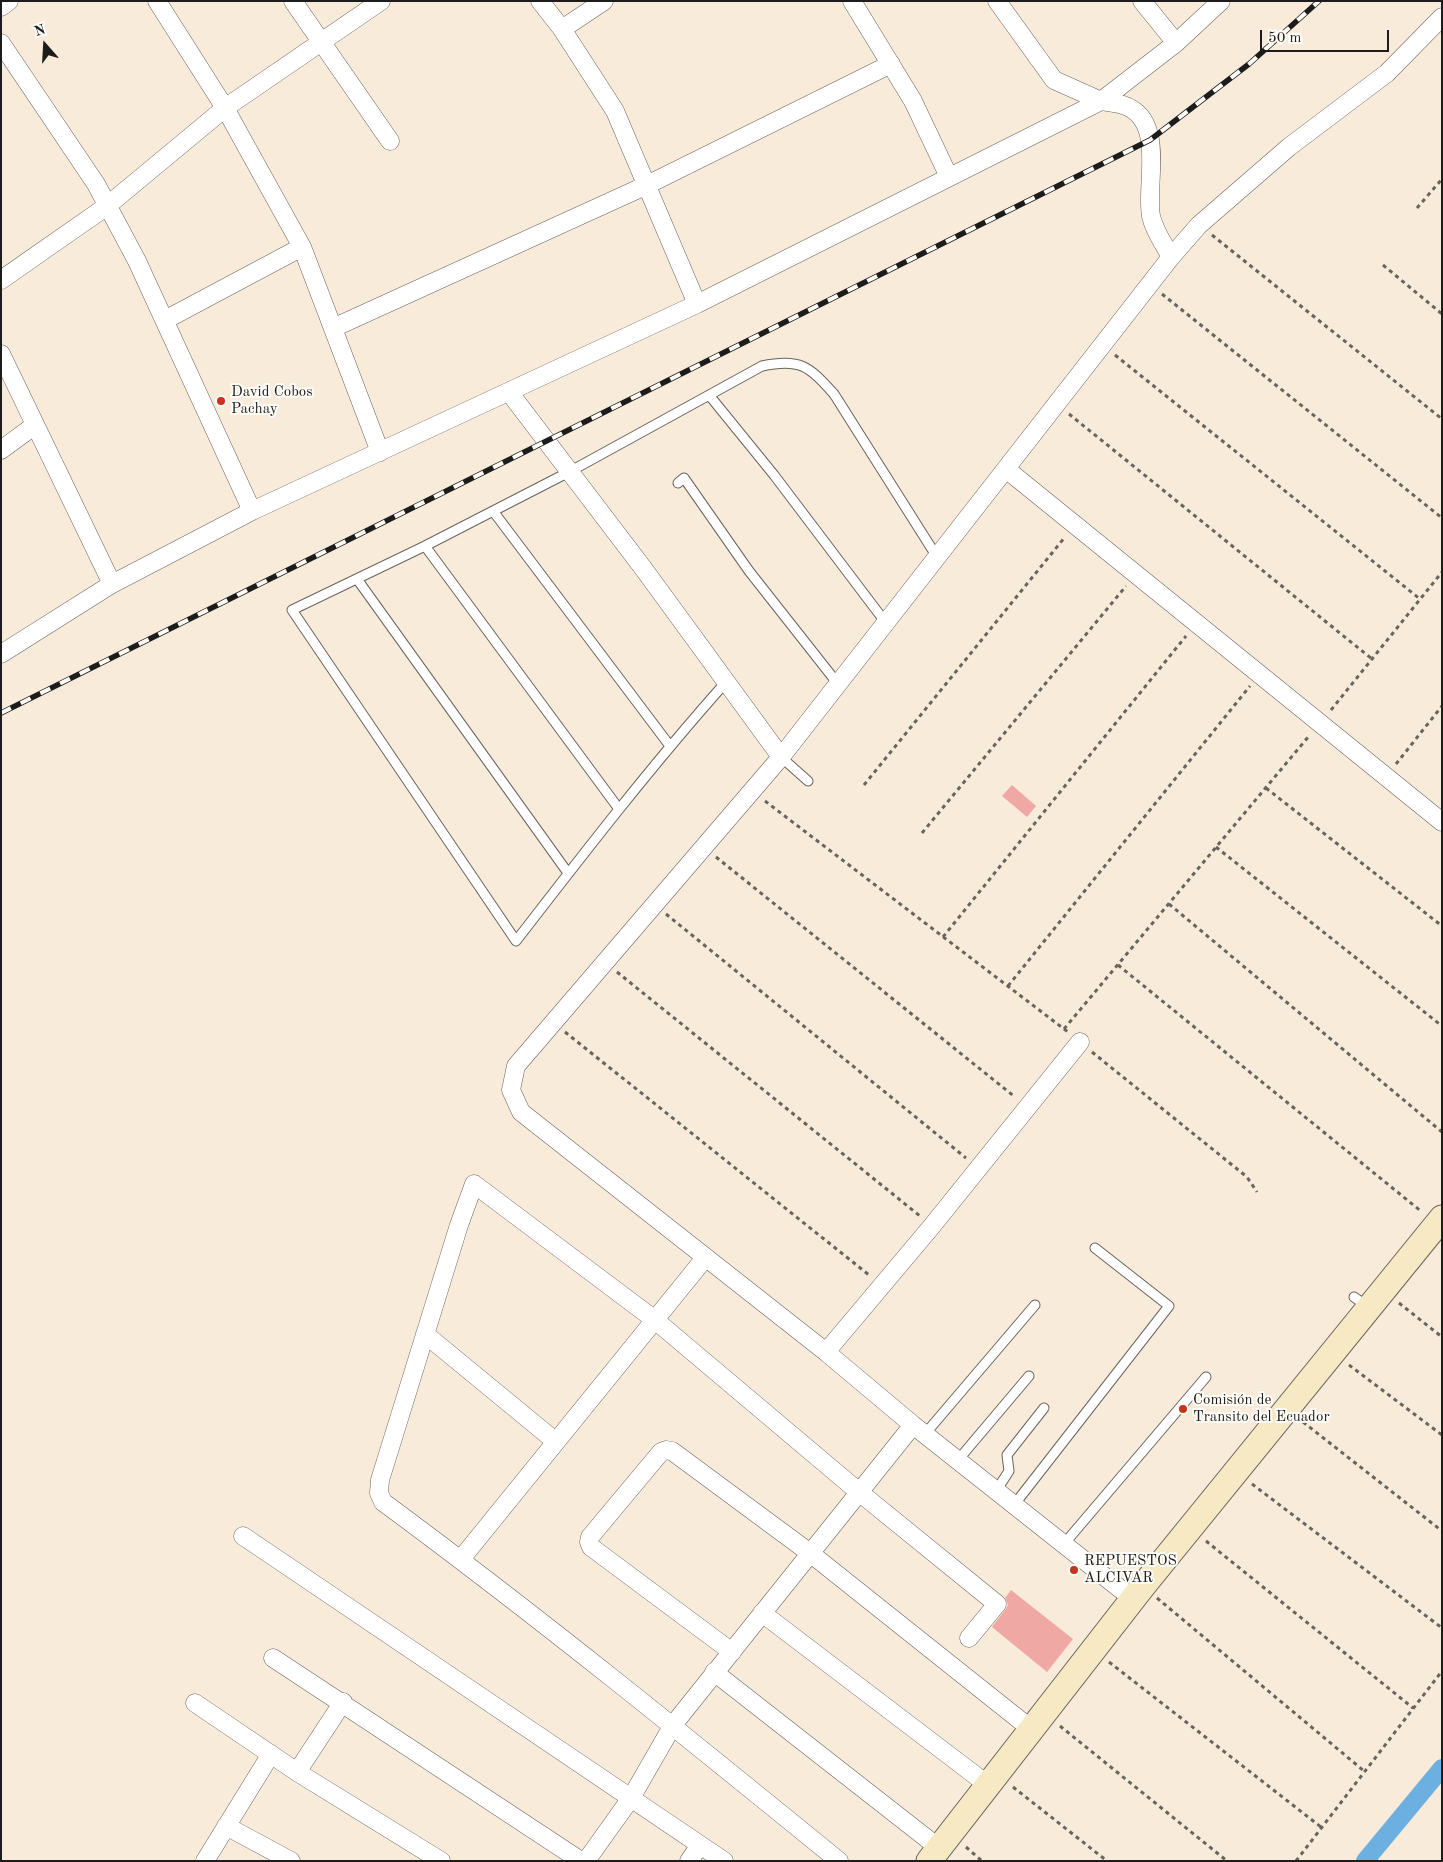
<!DOCTYPE html>
<meta charset="utf-8">
<style>
body{margin:0}
#map{position:relative;width:1443px;height:1862px;overflow:hidden;background:#f8ebd9;font-family:"Old Standard TT",serif}
canvas{display:block}
.frame{position:absolute;inset:0;border:2px solid #1c1c1c;pointer-events:none}
.north{position:absolute;left:20px;top:20px;width:50px;height:50px;-webkit-text-stroke:4px #fdfcf7;paint-order:stroke;rotate:341deg;font-size:14px;font-weight:700;line-height:20px;text-align:center;color:#1c1c1c}
.north::after{content:'';display:block;margin:auto;width:18px;height:22px;background:#1c1c1c;clip-path:polygon(50% 0,100% 100%,50% 72%,0 100%)}
.scale{position:absolute;left:1260px;top:30px;width:129px;height:22px;box-sizing:border-box;border:2px solid #1c1c1c;border-top:0;padding-left:6px;font-size:15px;line-height:18px;white-space:nowrap;color:#1c1c1c;-webkit-text-stroke:4px #fdfcf7;paint-order:stroke}
</style>
<div id="map">
<canvas width="1443" height="1862"></canvas>
<div class="frame"></div>
<div class="north">N</div>
<div class="scale">50 m</div>
</div>
<script>
const c = document.querySelector('canvas').getContext('2d');
c.lineJoin = 'round';
function strokePath(path, color, width, dash) { c.strokeStyle = color; c.lineWidth = width; c.lineCap = dash ? 'butt' : 'round'; c.setLineDash(dash || []); c.stroke(path); }
function fillPath(path, color) { c.fillStyle = color; c.fill(path, 'evenodd'); }
function write(font, color, halo, rows, align = 'center') {
  c.font = font + ' "Old Standard TT",serif'; c.lineWidth = 4; c.setLineDash([]); c.textBaseline = 'middle'; c.strokeStyle = halo; c.fillStyle = color; for (const [text, x, y, turn = 0] of rows) {
    c.save(); c.translate(x, y); c.rotate((+turn || 0) * Math.PI / 180); c.textAlign = isNaN(turn) ? turn : align; if (halo) c.strokeText(text, 0, 0); c.fillText(text, 0, 0); c.restore();
  }
}
const canal = new Path2D(`
 M1365,1861L1442,1768`);
const building = new Path2D(`
 M1012,785L1036,806L1027,817L1002,796Z
 M1011,1590L1073,1639L1047,1672L992,1627L1005,1610L1008,1605L1005,1598Z`);
const path = new Path2D(`
 M1417,208L1442,179
 M1212,235L1442,419
 M1383,265L1442,314
 M1162,294L1442,518
 M1115,355L1420,599
 M1069,414L1372,659
 M1331,710L1442,572
 M1396,764L1442,706
 M864,785L1065,537
 M1266,788L1442,926
 M765,801L1068,1032
 M922,833L1126,586
 M1216,847L1442,1026
 M716,857L1015,1097
 M1169,904L1442,1132
 M666,914L966,1158
 M943,937L1186,636
 M1118,965L1422,1212
 M617,972L920,1216
 M1008,986L1250,686
 M1064,1029L1309,736
 M565,1032L869,1275
 M1092,1052L1247,1177L1257,1192
 M1399,1303L1442,1337
 M1349,1365L1442,1435
 M1303,1422L1442,1531
 M1252,1484L1442,1628
 M1206,1541L1413,1708
 M1157,1598L1364,1771
 M1109,1662L1321,1827
 M1060,1726L1227,1861
 M1013,1787L1107,1861
 M966,1847L982,1861
 M1296,1861L1442,1671`);
const lane = new Path2D(`
 M709,395L774,475L886,623
 M678,483L684,478L749,571L838,684
 M493,511L670,746
 M425,546L619,809
 M357,579L568,873
 M726,682C652,765 584,853 516,941L292,610L425,546L569,472L762,366C800,358 809,366 834,394L937,557
 M781,757L808,781
 M1354,1297L1368,1307
 M925,1434L1035,1305
 M958,1460L1029,1376
 M996,1491L1009,1471L1007,1455L1044,1408
 M1014,1505L1169,1306L1095,1248
 M1064,1544L1206,1377`);
const street = new Path2D(`
 M157,1L225,108L302,247L380,452
 M293,1L390,141
 M540,1L562,29L615,111L697,304
 M852,1L913,101L949,177
 M997,1L1054,80L1101,101L1176,43L1221,1
 M1142,1L1176,43
 M1,7L9,1
 M562,29L604,1
 M1,43L96,184L137,261L252,511
 M1,280L107,206L225,108L381,1
 M165,320L302,247
 M333,328L647,185L891,64
 M1,354L112,584
 M509,392L643,568L781,757
 M1,450L35,425
 M1006,469L1442,822
 M1,654L112,584L252,511L697,304L1101,101C1108,102 1116,103 1123,105C1167,119 1145,184 1151,216C1154,231 1164,244 1171,257
 M425,1334L555,1441
 M826,1352L932,1226L1080,1042
 M243,1536L724,1861
 M461,1559L705,1258
 M1133,1599L913,1425L826,1352L521,1112L511,1090L516,1066L781,757L1171,257L1199,225L1289,147L1387,73L1442,17
 M762,1613L988,1785
 M732,1652L591,1547L589,1542L590,1537L661,1452L666,1450L672,1451L810,1553L1031,1729
 M273,1658L581,1861
 M714,1672L939,1848
 M195,1703L297,1772L441,1861
 M297,1772L343,1702
 M226,1826L291,1861
 M205,1861L271,1754
 M586,1861L631,1798L673,1725L913,1425
 M689,1861L700,1845
 M839,1861C689,1739 539,1617 383,1502L379,1493L380,1480L459,1225L474,1184L655,1320L859,1492L997,1604L969,1638`);
const secondary = new Path2D(`
 M929,1861L1143,1586L1442,1218`);
const rail = new Path2D(`
 M1,713L1150,140L1249,64L1319,1`);
const markers = [
 [221,401,5,"#c8321e"],
 [1183,1409,5,"#c8321e"],
 [1074,1570,5,"#c8321e"]
];
const poiNames = [
 ["David Cobos",231,392],
 ["Pachay",231,409],
 ["Comisión de",1193,1400],
 ["Transito del Ecuador",1193,1417],
 ["REPUESTOS",1084,1561],
 ["ALCIVAR",1084,1578]
];
strokePath(canal, '#6cb0e2', 18);
fillPath(building, '#efa8a4');
strokePath(lane, '#69645e', 11);
strokePath(street, '#69645e', 19);
strokePath(secondary, '#69645e', 27);
strokePath(path, '#69645e', 3, [4, 4]);
strokePath(lane, '#fff', 9);
strokePath(street, '#fff', 18);
strokePath(secondary, '#f7e9c3', 25);
strokePath(rail, '#1c1c1c', 5.5);
strokePath(rail, '#fdfcf7', 4, [11]);
for (const [x, y, r, color] of markers) { const dot = new Path2D(); dot.arc(x, y, r, 0, 2 * Math.PI); c.fillStyle = color; c.fill(dot); strokePath(dot, '#fdfcf7', 2); }
write('15px', '#1c1c1c', '#fdfcf7', poiNames, 'left');
</script>
